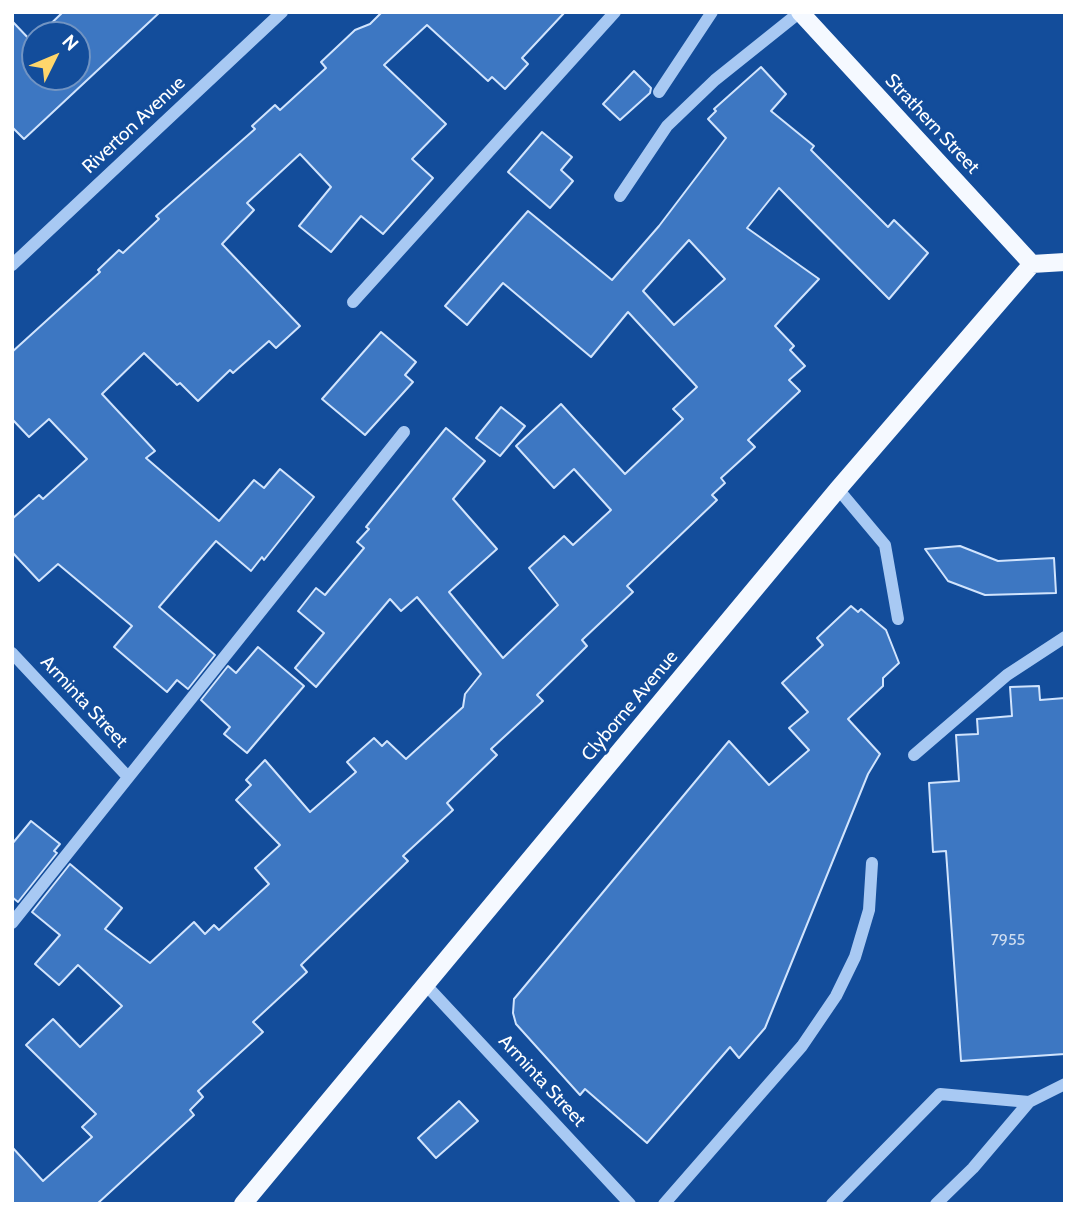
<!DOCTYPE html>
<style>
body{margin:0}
#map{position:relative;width:1077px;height:1216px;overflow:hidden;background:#134d9b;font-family:Cabin,sans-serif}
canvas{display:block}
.frame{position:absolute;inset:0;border:14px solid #fff;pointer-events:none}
.north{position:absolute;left:21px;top:21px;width:70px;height:70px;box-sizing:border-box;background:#134d9b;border:2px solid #7194c3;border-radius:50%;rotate:47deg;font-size:19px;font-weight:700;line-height:28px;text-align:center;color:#fff}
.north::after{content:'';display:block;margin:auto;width:24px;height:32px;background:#ffd66b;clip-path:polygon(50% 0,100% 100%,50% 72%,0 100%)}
</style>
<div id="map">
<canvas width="1077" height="1216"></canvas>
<div class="frame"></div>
<div class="north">N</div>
</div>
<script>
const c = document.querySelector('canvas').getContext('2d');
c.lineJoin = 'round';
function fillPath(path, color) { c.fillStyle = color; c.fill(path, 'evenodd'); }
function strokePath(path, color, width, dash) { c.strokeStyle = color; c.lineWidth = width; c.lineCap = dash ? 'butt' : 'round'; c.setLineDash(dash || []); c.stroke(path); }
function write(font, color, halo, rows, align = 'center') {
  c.font = font + ' Cabin,sans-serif'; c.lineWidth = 6; c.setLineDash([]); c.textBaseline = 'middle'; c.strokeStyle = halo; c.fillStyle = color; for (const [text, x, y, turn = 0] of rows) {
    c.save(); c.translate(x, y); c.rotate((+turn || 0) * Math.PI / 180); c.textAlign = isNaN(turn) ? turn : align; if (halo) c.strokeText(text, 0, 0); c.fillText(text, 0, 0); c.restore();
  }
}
const building = new Path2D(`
 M63,12H160L24,139L12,127V21L32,42L35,39V77H77V35H39Z
 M382,12H565L522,58L528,64L505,89L492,77L488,81L427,25L384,65L446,124L412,159L433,178L383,234L361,216L331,252L299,226L331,187L300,154L247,203L254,210L222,244L300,326L276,348L269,341L233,373L230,370L198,401L180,383L177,385L144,353L102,394L155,451L146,458L219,521L254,480L264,488L280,469L314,497L264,560L262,557L251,571L216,541L159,607L215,655L188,689L177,680L167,692L114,647L132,626L58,564L39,581L12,552V519L39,495L43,499L87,459L49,419L29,437L12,419V352L100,272L98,270L119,250L123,253L159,219L156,216L255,129L252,126L275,105L280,110L326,68L321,62L355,30L370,24Z
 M761,67L786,94L771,111L814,146L811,150L888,227L894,220L928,253L889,299L779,188L747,228L819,279L775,326L794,346L790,350L805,366L789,380L800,391L748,440L755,447L721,478L725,483L712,495L717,500L627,586L633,592L582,640L587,646L537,695L543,701L491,749L497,755L447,803L453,810L403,856L408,861L301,965L307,972L253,1022L263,1032L198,1091L203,1097L190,1110L194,1115L97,1204H12V1147L43,1181L92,1137L82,1127L96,1114L26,1045L53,1019L80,1047L122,1006L78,965L59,985L35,964L60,935L32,912L70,864L122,908L105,929L150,963L194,922L205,934L214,925L219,930L269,884L255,868L280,845L236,800L251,785L246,780L265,760L310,812L356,772L347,762L374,738L382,746L387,741L406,759L463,707L465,694L481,674L417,597L401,611L390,599L316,687L295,668L324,633L298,611L316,588L325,595L364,548L357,542L369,529L366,527L446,428L485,461L453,499L497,549L449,592L503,658L558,605L529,568L564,536L573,545L611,510L574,469L554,488L516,446L561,404L625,474L683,419L673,409L697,387L628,312L591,357L503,283L467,325L445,306L528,211L612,280L659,226L726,138L708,119L716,111L714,109ZM689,240L725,279L674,325L643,291Z
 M634,71L651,88L650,93L620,120L603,104Z
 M542,132L572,157L561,170L573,181L550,208L508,172Z
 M381,332L416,362L405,375L413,382L365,435L322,399Z
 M501,407L525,426L500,456L476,438Z
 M960,546L998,561L1054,558L1056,593L985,595L948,581L925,549Z
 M851,606L858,612L861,609L886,630L899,663L883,678V686L848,719L880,754L868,774L765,1028L739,1058L730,1047L647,1143L585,1089L580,1095L516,1024L513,1013L514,999L729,741L769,785L809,750L789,728L808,712L782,683L823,645L817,638Z
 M258,647L304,686L247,753L224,734L230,727L201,700L228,666L236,673Z
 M1039,686L1040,700L1065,698V1054L961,1061L946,851L933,852L929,783L959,781L956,735L978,734L977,719L1012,716L1010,687Z
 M31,821L60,844L54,851L57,853L18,902L12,897V844Z
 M459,1101L478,1121L436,1158L418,1138Z`);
const minor = new Path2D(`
 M659,92L712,12
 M620,196L667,126L715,80L800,12
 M12,265L282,12
 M353,302L615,12
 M838,489L885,545L898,619
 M12,653L128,777
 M914,755L1007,675L1065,637
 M12,923L404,432
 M425,984L630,1204
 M664,1204L802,1046L836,996L855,957L869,910L872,863
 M832,1204L940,1094L1029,1102
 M936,1204L973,1168L1029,1102L1065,1084`);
const major = new Path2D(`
 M800,12L1032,264
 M243,1204L838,489L1032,264L1065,262`);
const numberNames = [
 ["7955",1008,940]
];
const streetNames = [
 ["Strathern Street",932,124,47],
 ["Riverton Avenue",134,125,-43],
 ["Arminta Street",84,702,47],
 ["Clyborne Avenue",630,706,-50],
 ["Arminta Street",542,1081,47]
];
fillPath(building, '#3d77c2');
strokePath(building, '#d1e4fd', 2);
strokePath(minor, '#a8c9f3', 12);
strokePath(major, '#f5f9ff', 18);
write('16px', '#ceddf0', null, numberNames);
write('19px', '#fff', '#134d9b', streetNames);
</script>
